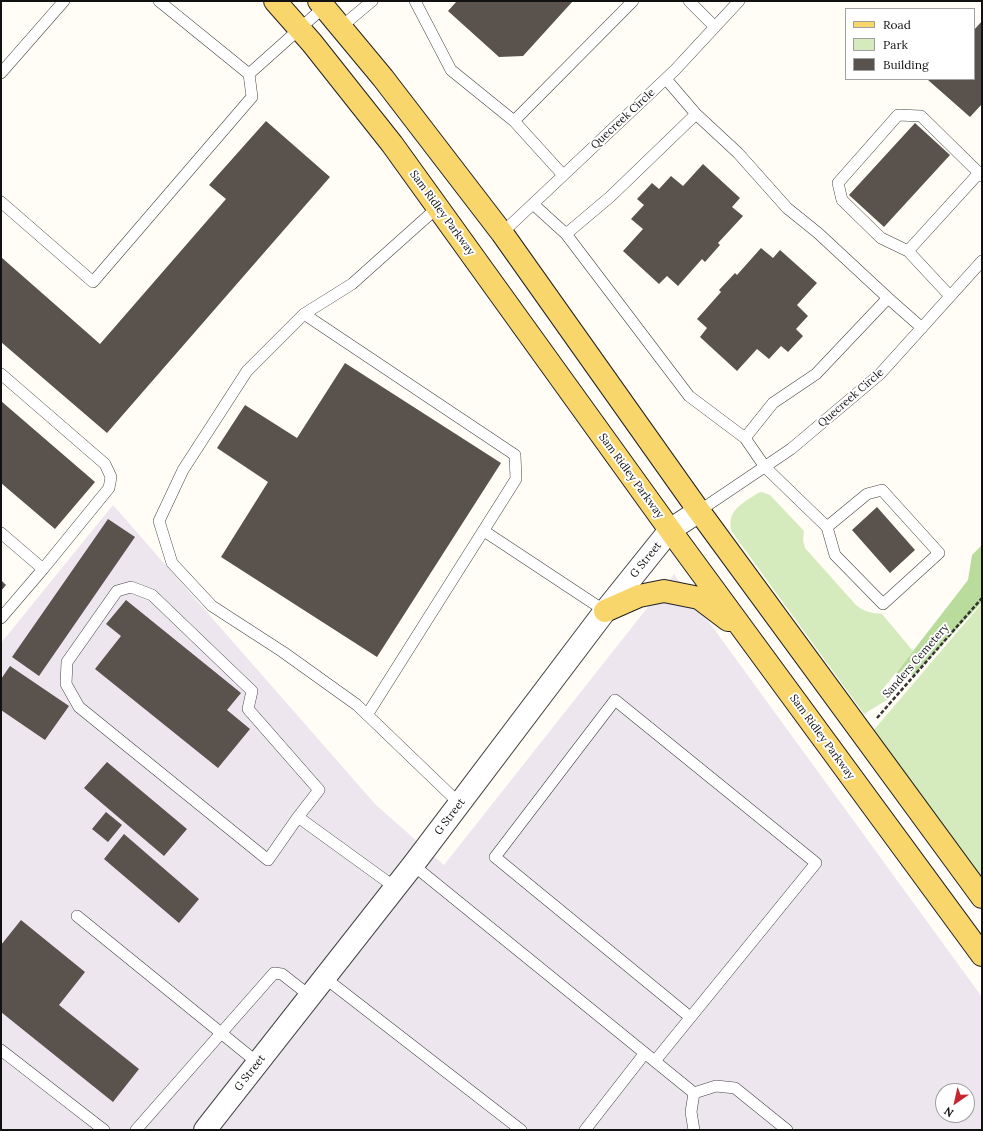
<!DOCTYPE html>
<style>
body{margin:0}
#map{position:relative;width:983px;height:1131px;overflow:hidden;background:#fffdf5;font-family:Lora,serif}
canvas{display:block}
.frame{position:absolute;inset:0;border:2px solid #111;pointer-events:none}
.legend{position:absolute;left:845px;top:8px;width:130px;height:72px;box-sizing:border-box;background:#fff;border:1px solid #a0a0a0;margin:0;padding:5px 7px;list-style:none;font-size:12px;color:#111}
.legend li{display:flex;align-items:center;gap:8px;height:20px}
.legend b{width:20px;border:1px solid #a0a0a0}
.north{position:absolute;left:935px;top:1083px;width:40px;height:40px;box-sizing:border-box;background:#fff;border:1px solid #a0a0a0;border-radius:50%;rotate:214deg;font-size:11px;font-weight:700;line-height:16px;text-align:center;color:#111}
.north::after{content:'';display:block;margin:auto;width:14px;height:18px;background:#c4262e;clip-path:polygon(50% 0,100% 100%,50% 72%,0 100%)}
</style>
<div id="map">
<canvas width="983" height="1131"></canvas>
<div class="frame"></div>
<ul class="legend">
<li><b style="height:5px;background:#f9d66b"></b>Road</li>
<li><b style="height:11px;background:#d5ebbd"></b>Park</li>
<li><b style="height:11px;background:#5a524d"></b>Building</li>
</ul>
<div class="north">N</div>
</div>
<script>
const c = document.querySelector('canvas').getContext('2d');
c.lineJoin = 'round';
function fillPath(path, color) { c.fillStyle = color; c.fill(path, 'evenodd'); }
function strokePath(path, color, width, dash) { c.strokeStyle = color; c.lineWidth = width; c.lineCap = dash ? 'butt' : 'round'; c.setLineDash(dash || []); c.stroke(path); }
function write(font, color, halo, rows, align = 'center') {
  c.font = font + ' Lora,serif'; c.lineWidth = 4; c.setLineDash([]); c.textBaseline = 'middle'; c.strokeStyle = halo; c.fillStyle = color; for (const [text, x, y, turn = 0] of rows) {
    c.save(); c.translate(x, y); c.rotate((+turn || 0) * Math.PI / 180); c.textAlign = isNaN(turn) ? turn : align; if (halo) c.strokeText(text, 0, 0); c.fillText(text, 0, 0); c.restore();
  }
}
const industrial = new Path2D(`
 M113,505L376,805L444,865L674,574L982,997V1130H1V643ZM943,1091H967V1115H943Z`);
const green = new Path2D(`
 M762,492L770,495L804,531L803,540L805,548L856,605C864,612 872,613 882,614L913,651L883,689L890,698L864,714L732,532C725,511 743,503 758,493Z
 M982,603V879L872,732Z`);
const forest = new Path2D(`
 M982,545V602L914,675L896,673L968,580L972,555Z`);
const building = new Path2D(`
 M457,1H573L523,56L499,57L448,11Z
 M982,21V104L970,117L928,80L929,79H974V30Z
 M266,121L330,177L107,433L1,342V257L100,344L226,199L209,185Z
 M915,123L950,155L884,227L849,195Z
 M703,164L740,198L732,207L743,216L718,243L720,245L705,262L702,259L678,286L667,276L659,284L623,251L643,229L631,219L644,205L637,199L652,183L659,189L671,176L683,186Z
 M761,248L773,258L780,250L817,283L797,305L808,316L796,329L803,336L788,352L781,346L769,359L757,349L737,371L700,337L707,328L697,319L721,292L719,290L735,273L737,275Z
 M345,363L501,463L377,657L221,557L268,482L217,448L245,405L297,438Z
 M1,401L95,482L55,529L1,483Z
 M877,507L915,550L890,573L852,530Z
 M108,519L135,537L39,676L12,657Z
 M1,580L6,585L1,591Z
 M126,600L241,693L227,710L250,729L218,768L95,669L121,636L106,624Z
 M10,666L69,706L45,740L1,710V679Z
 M107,762L187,829L164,856L84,788Z
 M106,812L122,825L108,842L92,829Z
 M124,834L199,899L179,923L104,859Z
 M21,920L85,972L59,1005L139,1069L113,1102L1,1012V945Z`);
const path = new Path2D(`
 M877,718L982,598`);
const service = new Path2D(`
 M159,1L249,74
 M415,1L451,70L514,121
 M689,1L715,27
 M341,27L372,1
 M1,73L64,1
 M563,175L514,121L633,1
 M1,202L93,282L252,97L249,74L324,7
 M533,204L566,234L689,396L745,438L773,403L816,374L888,298L818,233L787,208L738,153L696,114L666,79
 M438,207L352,284L304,314L247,371L183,470L159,521L172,563L212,606L283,652L357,705L460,804
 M502,233L675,70L739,1
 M566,234L610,197L696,114
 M908,251L881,238L842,200L838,183L898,115L921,116L979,173
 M950,296L908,251L979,173L982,176
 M888,298L922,328
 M304,314L515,455L516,479L367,715
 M1,374L105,464L111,477L109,488L43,569L1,618
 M745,438L765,467L827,527L835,555L883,604L939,553L882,490L867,494L827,527
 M699,511L791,449L880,374L982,261
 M484,531L605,611
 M1,533L43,569
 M298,817L268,860L79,707L66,684L67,662L117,591L131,587L152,595L252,691L248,709L319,790L298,817L396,888
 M413,865L694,1093L716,1086L735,1088L787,1130
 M77,916L258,1063
 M325,978L521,1130
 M1,1050L104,1130
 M655,1061L816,863L615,700L495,857L690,1017
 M694,1093L691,1112L694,1130
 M136,1130L274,973L282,974L310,996
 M585,1130L645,1053`);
const minor = new Path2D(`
 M205,1130L413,865L605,611L670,530L699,511`);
const primary = new Path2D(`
 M275,1L312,43L392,144L670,530L982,955
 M319,1L383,78L502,233L699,511L982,897
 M605,611L639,596L664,591L699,598L728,620`);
const streetNames = [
 ["Quecreek Circle",623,119,-43],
 ["Sam Ridley Parkway",442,213,54],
 ["Quecreek Circle",851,398,-41],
 ["Sam Ridley Parkway",631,476,54],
 ["G Street",646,560,-51],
 ["Sanders Cemetery",916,661,-49],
 ["Sam Ridley Parkway",822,737,54],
 ["G Street",450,817,-53],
 ["G Street",250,1073,-52]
];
fillPath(industrial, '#eee6ef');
fillPath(green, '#d5ebbd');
fillPath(forest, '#b9dc9c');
fillPath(building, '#5a524d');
strokePath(service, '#444', 12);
strokePath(minor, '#444', 24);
strokePath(primary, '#222', 24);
strokePath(path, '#333', 2.5, [4, 2]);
strokePath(service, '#fff', 11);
strokePath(minor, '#fff', 22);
strokePath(primary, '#f9d66b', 22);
write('11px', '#111', '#fff', streetNames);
</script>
